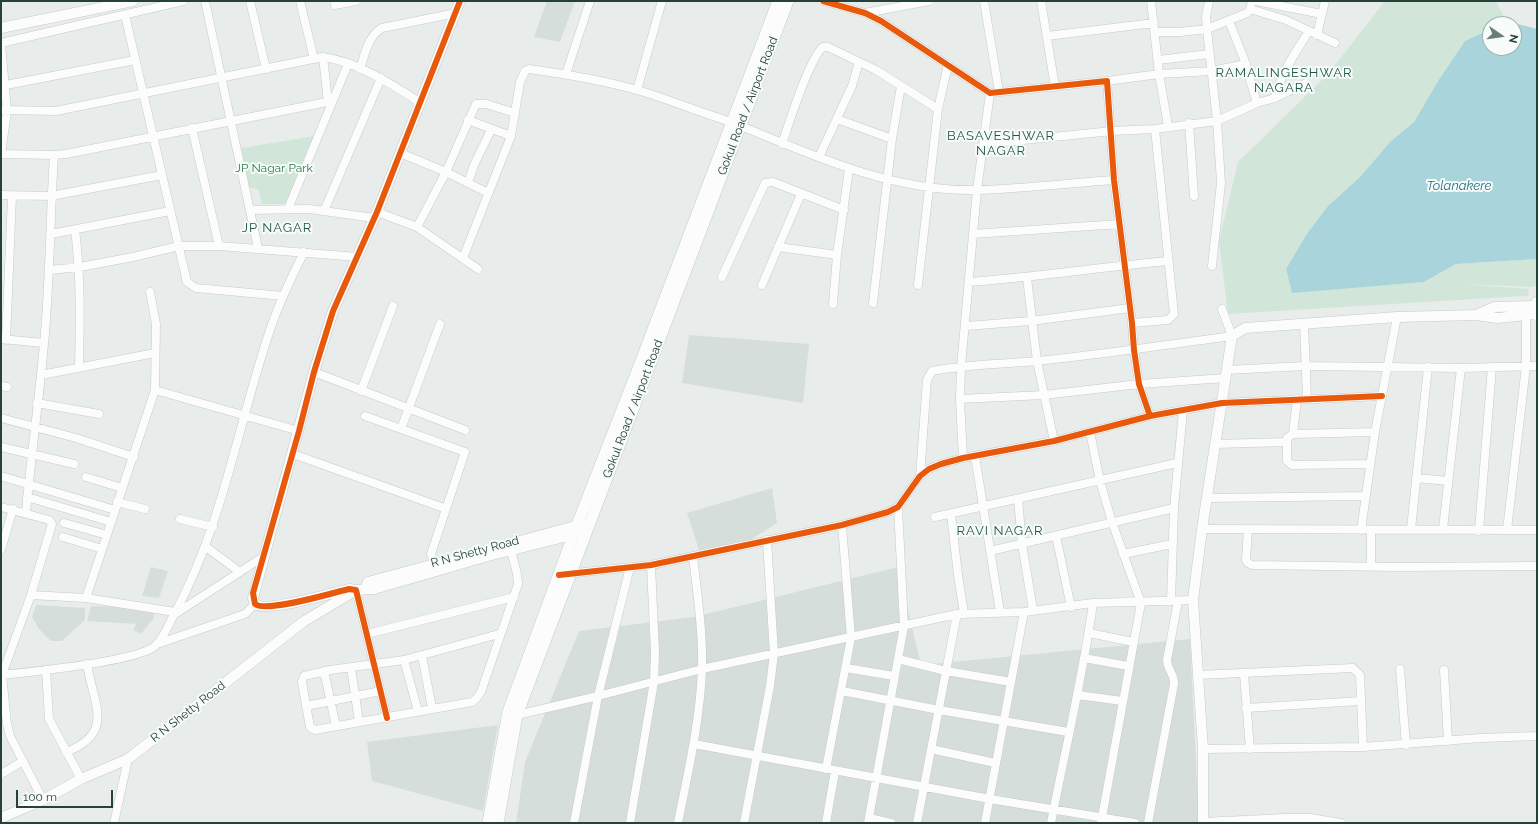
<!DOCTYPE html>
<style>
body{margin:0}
#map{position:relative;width:1538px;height:824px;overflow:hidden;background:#e8edeb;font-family:Raleway,sans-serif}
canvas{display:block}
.frame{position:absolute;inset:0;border:2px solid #24423a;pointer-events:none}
.north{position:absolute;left:1482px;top:16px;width:40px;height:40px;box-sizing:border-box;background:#f7fbf9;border:1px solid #a3b1ad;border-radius:50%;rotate:103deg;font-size:11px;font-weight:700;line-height:16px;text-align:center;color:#24423a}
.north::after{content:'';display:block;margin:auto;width:14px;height:18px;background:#697e78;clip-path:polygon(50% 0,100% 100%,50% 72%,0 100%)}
.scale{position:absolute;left:16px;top:790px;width:97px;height:18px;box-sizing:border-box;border:2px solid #24423a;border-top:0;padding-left:5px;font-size:12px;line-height:14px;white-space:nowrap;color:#24423a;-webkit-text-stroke:3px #f7fbf9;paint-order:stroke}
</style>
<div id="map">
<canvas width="1538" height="824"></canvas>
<div class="frame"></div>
<div class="north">N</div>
<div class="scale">100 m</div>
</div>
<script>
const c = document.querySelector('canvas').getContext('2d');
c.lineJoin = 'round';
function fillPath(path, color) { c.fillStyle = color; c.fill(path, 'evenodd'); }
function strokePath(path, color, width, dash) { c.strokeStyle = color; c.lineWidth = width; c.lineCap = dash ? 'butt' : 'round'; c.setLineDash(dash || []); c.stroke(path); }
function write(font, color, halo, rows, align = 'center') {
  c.font = font + ' Raleway,sans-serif'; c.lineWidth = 4; c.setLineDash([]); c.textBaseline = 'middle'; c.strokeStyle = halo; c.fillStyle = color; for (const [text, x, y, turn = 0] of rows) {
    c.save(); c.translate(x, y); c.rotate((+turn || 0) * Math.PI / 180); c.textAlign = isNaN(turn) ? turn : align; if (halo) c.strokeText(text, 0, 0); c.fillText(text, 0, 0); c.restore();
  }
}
const built = new Path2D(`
 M547,1H575L560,42L534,37Z
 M689,335L809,344L803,403L682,383Z
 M772,488L777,523L750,540L699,550L687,513Z
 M151,567L168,571L159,598L142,596Z
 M898,567L921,665L1190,639L1199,823H516L525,762L579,631L694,617Z
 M36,605L85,608V620L62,641H51L39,629L32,617Z
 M91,606L153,608L154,618L141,634L133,630L136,624L87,621Z
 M498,725L483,811L372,781L367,742Z`);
const green = new Path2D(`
 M1385,1H1496L1506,21L1499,24H1490V29L1465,41L1438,81L1414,122L1390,142L1361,176L1328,206L1306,235L1286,269L1292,292L1424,282L1456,264L1537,259V285L1532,287L1460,284L1529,289L1528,296H1524L1228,314L1219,241L1238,162L1328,74Z
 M314,136L286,204H262L258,189L245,187L242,148Z`);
const water = new Path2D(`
 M1506,21L1537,29V259L1456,264L1424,282L1292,293L1286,269L1306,235L1328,206L1361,176L1390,142L1414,122L1438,81L1465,41L1490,29V48H1514V24H1499Z`);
const minor = new Path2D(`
 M205,1L258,248
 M250,1L266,69
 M300,1L314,59
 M823,1L865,13L881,21L990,93L1107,81L1114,180L1132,323L1134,350L1139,384L1150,416
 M984,1L999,92
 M1041,1L1055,87
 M1151,1L1159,74L1168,126
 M1209,1L1206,17L1207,29L1217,121L1221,183L1212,266
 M1256,1L1322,14
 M335,5L356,1
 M1250,9L1286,20L1335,43
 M865,13L929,1
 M125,15L187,282L196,288L283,296
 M1229,21L1244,59L1257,103
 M1155,32H1180L1207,29L1247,13L1250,9L1252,1
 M1317,35L1325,1
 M1047,36L1154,23
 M1,43L183,1
 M1,44L7,111L1,154
 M323,57L328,102
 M1158,60L1209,54
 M360,69C365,54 368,36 382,28L456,13
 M566,74L590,1
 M1107,81L1159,74L1212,71L1246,64
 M6,85L135,60
 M637,90L662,1
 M1275,98C1280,74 1296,52 1309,31
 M1,110L56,111L323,57C358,62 391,84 421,103
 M837,119L892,139
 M468,120L511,136
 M1189,123L1194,196
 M741,126C816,157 894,192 977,190C1023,189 1069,183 1114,180
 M192,128L219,246
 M782,144C789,123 809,59 823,47H828L876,70L938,109
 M984,144L1112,131L1155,129L1217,121L1257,103L1275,98L1306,83
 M400,153L446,172L488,193
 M1,154L54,155L66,154L332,101
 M819,157L852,86L859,62
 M468,183L474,165L491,130
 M1,195L51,196L162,175
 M288,209L348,64
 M250,210L309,209L374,218
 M324,211L381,78
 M377,212L417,227L478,269
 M417,227L446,172L476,104H486L515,113
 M75,230C81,276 80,321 79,368
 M51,234L170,211
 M973,234L1120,224
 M778,247L837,255
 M463,258L511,136L520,82L525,71L529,69C565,74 602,80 637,90C669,99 700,113 732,122
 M50,270L80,267L133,257L179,246H219L358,257
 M722,277L765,183L773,182L844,210
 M1027,278L1037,361L1054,441
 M969,282C1036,277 1102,267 1168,261
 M762,285L801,194
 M918,285L938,109L948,65
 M873,303L892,139L901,86
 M833,304L837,255L849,169
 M1132,323L1168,320L1174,314L1155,129
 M1304,324L1307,399
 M966,326L1031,321L1130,308
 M1,339L44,343
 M6,340L12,196
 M1227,370L1305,366L1461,368L1537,366
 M314,372L465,430
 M41,375L155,353
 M1,386L7,387
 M155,390L299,431
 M361,391L393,306
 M960,399L1044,395L1139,384L1226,378
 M37,403L99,414
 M365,416L465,452L431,554L437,569
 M1,418L76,438L134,457
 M401,429L440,324
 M1090,432L1100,481L1112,522L1141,603L1101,823
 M1293,434L1297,399
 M1215,444L1287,442
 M1,447L74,464
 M293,454C342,472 392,489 441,507
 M975,456L1000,612
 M963,458L960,399L961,366L977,190L990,93
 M1370,464L1292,465L1287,461V438L1293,434L1375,432
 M1,476L115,510
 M920,476L927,380L932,371C967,364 1002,364 1038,361C1103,354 1167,345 1232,336L1222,309
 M86,477L122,488
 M1416,478L1448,481
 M27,497L111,522
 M1208,498L1366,496
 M1018,499L1022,544L1033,610
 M117,502L145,509
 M1,507L49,520L52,524L31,595L2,675L7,724L10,736L43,800
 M26,513C31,456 39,400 44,344C50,281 50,218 54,155
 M951,514L958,575L964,614
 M935,517L1177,463
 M180,519L213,527
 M64,523L107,535
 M1202,529L1537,530
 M1248,529L1246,560L1248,563L1252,565L1398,567L1537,566
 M1411,529L1428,367
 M1443,529L1461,368
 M1361,530L1375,432L1397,317
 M1507,530L1526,366V315
 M1479,531L1492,367
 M1056,536L1071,607
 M63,537L102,549
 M206,547L240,572
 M1,550L13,509
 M990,551L1174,508
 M1123,554L1172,544
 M1371,566V530
 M566,574L651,565L842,525L888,512L898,507L920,476L929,469L941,464L963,458L1054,441L1150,416L1222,403L1382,396
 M356,590L387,718
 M31,595L86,598L155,390L156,324L150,292
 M86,598L175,612
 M1171,601L1174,508L1183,411
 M175,614L263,557
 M1089,633L1133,642
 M367,634L514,597
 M499,634L404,660L330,670L304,676L302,682L310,727L315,730L472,702L476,699L481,692L518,584L517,574L511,550
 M157,644L245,614L255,604
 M422,656L432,708
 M1084,658L1128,666
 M898,659L946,671L1011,682
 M404,660L418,711
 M351,668L359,722
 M846,668L894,676
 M1400,669L1406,745
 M46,670L49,719L81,779
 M1444,670L1448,741
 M324,671L336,726
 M1244,674L1250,749
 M1,675C30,672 136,662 155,646C164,638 169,623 175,613C223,524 238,424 270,330C279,303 291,278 304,252
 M1198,675L1353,668L1360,675L1363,747
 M842,691L939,710L1068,732
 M1078,695L1122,701
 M306,706L381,691
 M1246,708L1361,701
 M517,715L598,696L702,669L957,614L1024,612L1093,603L1193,600
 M694,744L990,799L1135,823
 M931,749L995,763
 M1203,749L1363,747L1481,738L1537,736
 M66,752C116,733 93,704 87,664
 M826,769L851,638L842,525
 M1,774L23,761
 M869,818L891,823
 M1203,822L1285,818H1310L1341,823
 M114,823L128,759
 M574,823L598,696L630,567
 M630,823L654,682L655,653L651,565
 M678,823C688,772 700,721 702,669C703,631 697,593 693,556
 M744,823L770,686L774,654L767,540
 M826,823L835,771
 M868,823L904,626L898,507
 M917,823L957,614
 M985,823L1024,612
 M1051,823C1065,750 1083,677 1093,603
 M1148,823L1174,684C1175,675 1167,669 1167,660L1178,601`);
const tertiary = new Path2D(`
 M1,28L133,1
 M1476,315L1494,307L1534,306
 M365,589L368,582L583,524
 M356,590L349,589C332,593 266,613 255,604L253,598L314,372L333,311L377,212L460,1
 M1,818L43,800L81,779L128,759L303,622L356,590L374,589L488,556L580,533
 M1203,823V749L1193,600L1202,529L1232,336L1245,328L1397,317L1476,315L1498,318L1535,314`);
const secondary = new Path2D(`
 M1537,302L1533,309L1535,314L1537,315
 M488,823L508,712L577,525L641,361L778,1
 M498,823L517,715L788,1`);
const cycleway = new Path2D(`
 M823,1L865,13L881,21L990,93L1107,81L1114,180L1132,323L1134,350L1139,384L1150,416
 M559,575L651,565L842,525L888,512L898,507L920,476L929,469L941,464L963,458L1054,441L1150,416L1222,403L1382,396
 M387,718L356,590L349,589C332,593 266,613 255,604L253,593L299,431L314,372L333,311L377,212L460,1`);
const streetNames = [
 ["Gokul Road / Airport Road",748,106,-69],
 ["Gokul Road / Airport Road",633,409,-69],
 ["R N Shetty Road",475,552,-15],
 ["R N Shetty Road",188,712,-38]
];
const parkNames = [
 ["JP Nagar Park",274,168]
];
const neighbourhoodNames = [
 ["RAMALINGESHWAR",1284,73],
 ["NAGARA",1284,88],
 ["BASAVESHWAR",1001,136],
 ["NAGAR",1001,151],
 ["JP NAGAR",277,228],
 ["RAVI NAGAR",1000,531]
];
const waterNames = [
 ["Tolanakere",1459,186]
];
fillPath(built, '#d6dedb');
fillPath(green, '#d1e6d8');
fillPath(water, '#a9d4db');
strokePath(minor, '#c5cac8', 9);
strokePath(tertiary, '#c5cac8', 11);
strokePath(secondary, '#c3cbc8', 12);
strokePath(minor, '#fcfcfc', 8);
strokePath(tertiary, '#fcfcfc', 10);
strokePath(secondary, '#fcfcfc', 11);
strokePath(cycleway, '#e8590c', 6);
write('12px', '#24423a', '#f7fbf9', streetNames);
write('12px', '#2d7a4b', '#f7fbf9', parkNames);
c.letterSpacing = '1px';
write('13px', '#1f5548', '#f7fbf9', neighbourhoodNames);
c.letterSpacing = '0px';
write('italic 13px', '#1c6f80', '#f7fbf9', waterNames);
</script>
